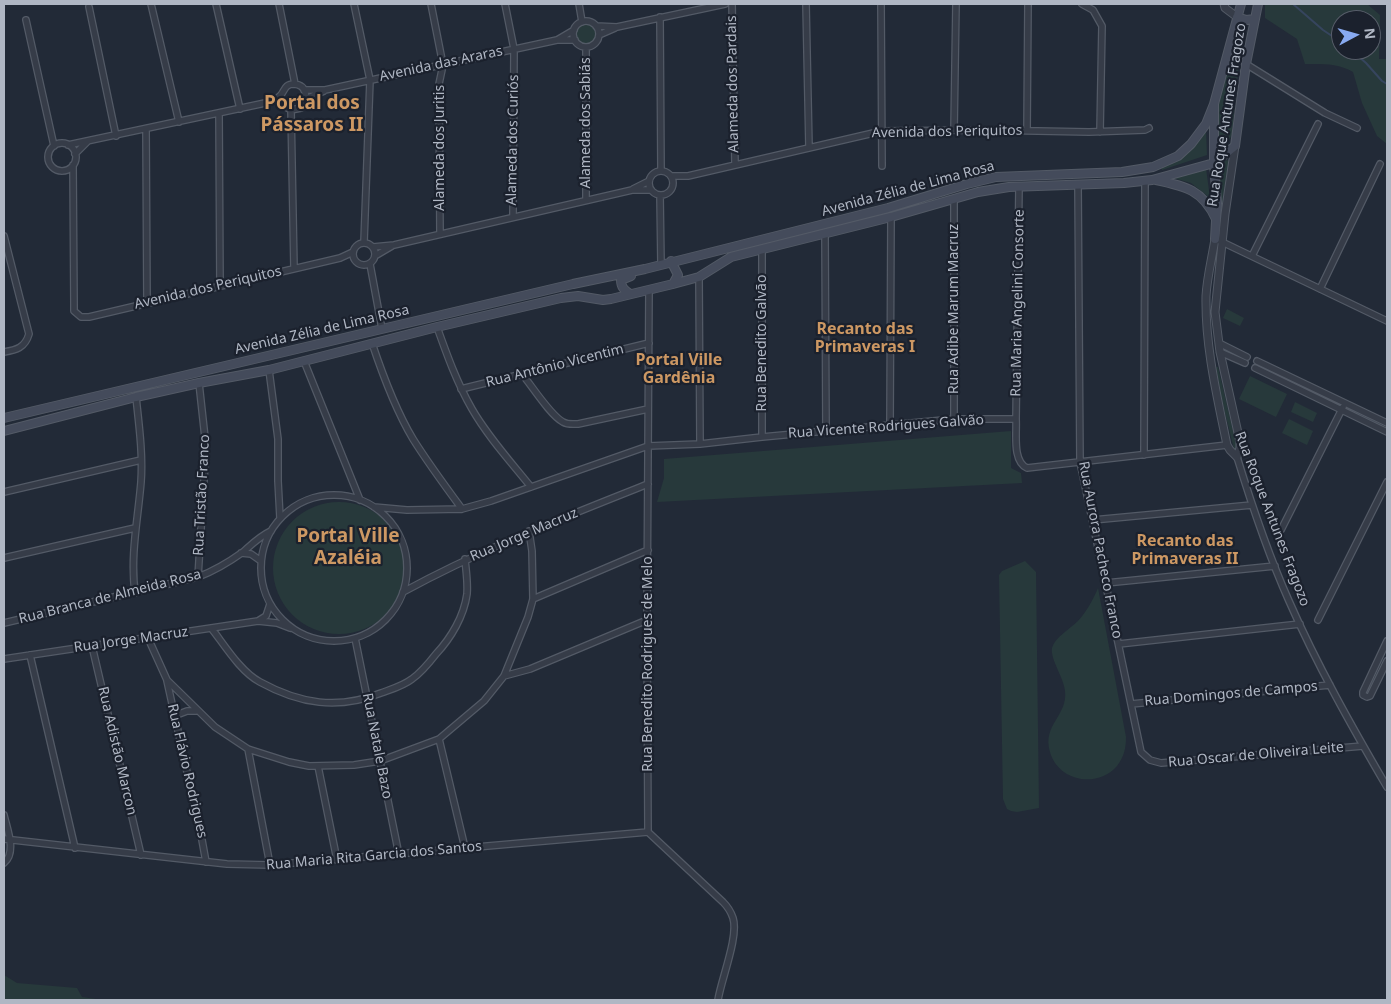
<!DOCTYPE html>
<meta charset="utf-8">
<style>
body{margin:0}
#map{position:relative;width:1391px;height:1004px;overflow:hidden;background:#222a37;font-family:"Noto Sans",sans-serif}
canvas{display:block}
.frame{position:absolute;inset:0;border:5px solid #b0b7c4;pointer-events:none}
.north{position:absolute;left:1331px;top:10px;width:50px;height:50px;box-sizing:border-box;background:#1b212d;border:1px solid #575d69;border-radius:50%;rotate:84deg;font-size:14px;font-weight:700;line-height:20px;text-align:center;color:#b0b7c4}
.north::after{content:'';display:block;margin:auto;width:18px;height:22px;background:#88aaf1;clip-path:polygon(50% 0,100% 100%,50% 72%,0 100%)}
</style>
<div id="map">
<canvas width="1391" height="1004"></canvas>
<div class="frame"></div>
<div class="north">N</div>
</div>
<script>
const c = document.querySelector('canvas').getContext('2d');
c.lineJoin = 'round';
function fillPath(path, color) { c.fillStyle = color; c.fill(path, 'evenodd'); }
function strokePath(path, color, width, dash) { c.strokeStyle = color; c.lineWidth = width; c.lineCap = dash ? 'butt' : 'round'; c.setLineDash(dash || []); c.stroke(path); }
function write(font, color, halo, rows, align = 'center') {
  c.font = font + ' "Noto Sans",sans-serif'; c.lineWidth = 4.5; c.setLineDash([]); c.textBaseline = 'middle'; c.strokeStyle = halo; c.fillStyle = color; for (const [text, x, y, turn = 0] of rows) {
    c.save(); c.translate(x, y); c.rotate((+turn || 0) * Math.PI / 180); c.textAlign = isNaN(turn) ? turn : align; if (halo) c.strokeText(text, 0, 0); c.fillText(text, 0, 0); c.restore();
  }
}
const green = new Path2D(`
 M1265,4H1367L1380,15L1379,59H1387V144L1377,136L1362,103L1353,72C1338,63 1322,64 1305,64L1297,39L1265,18ZM1341,20H1371V50H1341Z
 M1239,23L1245,26L1242,30L1232,134L1227,145L1220,152L1218,150L1216,123L1223,79Z
 M576 34a11 11 0 1 1 22 0a11 11 0 1 1-22 0Z
 M1206,129L1207,155L1162,170V168Z
 M1227,160L1229,161L1219,229L1218,164Z
 M1206,168L1210,198L1191,183L1173,178Z
 M1227,309L1244,318L1240,326L1223,318Z
 M1216,367H1218L1238,452L1235,453L1221,397Z
 M1250,376L1287,394L1276,417L1239,399Z
 M1295,402L1317,413L1313,422L1291,412Z
 M1289,419L1313,431L1307,445L1282,433Z
 M1011,431V468L1021,473L1022,483L657,502L664,478V459Z
 M273 568a66 66 0 1 1 132 0a66 66 0 1 1-132 0Z
 M1025,561L1036,572L1039,808L1017,812L1011,811L1007,809L1003,799L999,575L1002,571Z
 M1098,588L1126,737C1126,748 1124,757 1117,766C1097,789 1058,781 1050,752C1042,724 1068,716 1065,691C1064,678 1050,659 1052,648C1055,637 1070,629 1078,621C1087,611 1093,600 1098,588Z
 M4,975L17,983L77,988L82,997L103,1000H4Z`);
const stream = new Path2D(`
 M1293,4L1323,30L1341,42
 M1351,50L1366,63L1382,81L1387,84`);
const minor = new Path2D(`
 M151,4L179,122
 M216,4L240,109
 M279,4L295,84
 M354,4L370,80L364,242
 M431,4L443,65L439,84L440,234
 M505,4L514,49L513,217
 M579,4L582,22
 M732,4L735,164
 M806,4L809,147
 M881,4L882,166
 M1082,4L1093,10L1102,26L1100,132
 M89,7L116,136
 M660,17L661,171
 M26,20L54,146
 M573 34a13 13 0 1 1 26 0a13 13 0 1 1-26 0Z
 M596,26L617,27L725,4
 M599,35L615,28
 M557,40H575
 M586,47V200
 M1246,64L1325,113L1357,128
 M304,90H325L557,40L574,30
 M306,99L324,91
 M291,110L294,268
 M219,113L220,286
 M146,129L147,303
 M954,130L956,4
 M1027,131L1028,4
 M48 157a14 14 0 1 1 28 0a14 14 0 1 1-28 0Z
 M68,145L265,103C269,102 277,99 280,96C285,91 284,84 294,84C308,85 308,100 301,108L291,110L282,105L280,96
 M75,154L88,141
 M73,165L74,305V311L81,317H89L340,258L353,252
 M649 183a12 12 0 1 1 24 0a12 12 0 1 1-24 0Z
 M671,176H688L882,131L986,130L1089,132L1145,130L1149,128
 M1078,185L1080,462L1141,752L1150,760L1161,763L1363,746
 M633,189L649,181
 M660,195L661,264
 M825,233L826,431
 M4,236L29,334C25,348 16,350 4,352
 M1220,241L1387,321
 M353 254a11 11 0 1 1 22 0a11 11 0 1 1-22 0Z
 M373,247L394,245L632,190H651
 M762,250V437
 M375,256L392,246
 M1252,256L1318,124
 M370,264L382,329
 M699,277L700,444
 M1320,289L1380,164
 M649,290L647,620L648,832L723,902C727,906 731,912 733,918C739,936 721,980 718,1000
 M437,327C447,355 457,383 472,409C488,437 511,462 531,487
 M372,343C383,376 395,409 413,439C428,463 445,486 462,509
 M1219,343L1247,357
 M1220,352L1245,363
 M304,361L360,500
 M1257,361L1387,423
 M1255,368L1387,432
 M269,370L278,439V481L280,518
 M522,374C532,386 550,415 563,422C568,425 573,424 578,424L648,409
 M461,389L649,343
 M954,419V199
 M1016,419L1019,187
 M890,425L891,217
 M1144,455L1145,180
 M1237,457C1252,506 1268,554 1289,601C1317,665 1352,727 1387,787
 M4,492L141,460
 M261 568a73 73 0 1 1 146 0a73 73 0 1 1-146 0Z
 M374,507L407,510L462,509L491,501L648,446L700,444L762,437L954,419H1016C1017,433 1012,461 1027,468L1227,445
 M1093,520L1252,505
 M1281,530L1343,407
 M241,553L251,554L261,561
 M4,558L135,528
 M198,577L206,447L199,383
 M1106,583L1275,566
 M403,592C482,549 565,517 648,484
 M135,593C130,555 138,519 141,482C143,454 139,425 136,397
 M533,599L648,550
 M1318,620L1387,482
 M258,621L266,616L270,604
 M4,623L198,577C214,571 229,562 243,552C252,544 260,536 271,531
 M212,629C225,646 241,672 260,682C300,704 338,710 381,693C392,689 403,686 412,679C422,672 429,663 436,654C451,638 464,616 467,594C468,582 466,571 465,559
 M148,638L167,680L215,727L248,749L289,762L309,766L354,765L380,761L439,739L484,701L504,676L528,617L533,599L532,551L529,531
 M355,638L399,855
 M1387,641L1363,692V695L1367,697L1370,696L1387,661
 M1119,644L1300,624
 M92,646L141,855
 M30,655L75,848
 M4,659L258,621L277,623L290,628
 M504,676L530,669L647,620
 M167,681L202,840L206,862
 M1131,704L1330,685
 M174,716L187,711H196
 M439,739L465,848
 M248,749L270,865
 M318,766L337,860
 M4,815C7,829 17,852 4,863
 M4,839L227,864L270,865L648,832`);
const tertiary = new Path2D(`
 M1224,4L1225,8L1237,17
 M1215,239C1212,258 1207,277 1206,296C1205,346 1217,396 1227,445L1230,450L1237,457L1240,448V442L1220,352L1215,312L1225,214L1235,146`);
const secondary = new Path2D(`
 M1237,17L1246,20L1255,19
 M1156,180C1185,186 1203,190 1216,219
 M1215,239L1217,203L1214,163V104L1241,4
 M671,261L678,275L673,284
 M630,294C624,290 621,287 621,280L631,276
 M4,418L573,284L645,269L888,208L967,184L996,177L1122,172L1153,167L1178,156L1191,144L1206,124L1214,104
 M4,431L136,397L199,383L269,370L437,327L561,298L578,296L603,300L611,299L673,284L699,277L731,257L891,217L978,192L1009,187L1124,183L1152,180L1214,163L1235,146L1246,64L1258,4`);
const streetNames = [
 ["Avenida das Araras",441,64,-12],
 ["Alameda dos Pardais",733,84,-91],
 ["Rua Roque Antunes Fragozo",1227,115,-81],
 ["Alameda dos Sabiás",586,123,-90],
 ["Avenida dos Periquitos",947,132,-1],
 ["Alameda dos Curiós",513,140,-89],
 ["Alameda dos Juritis",440,148,-90],
 ["Avenida Zélia de Lima Rosa",908,189,-15],
 ["Avenida dos Periquitos",208,288,-13],
 ["Rua Maria Angelini Consorte",1018,303,-89],
 ["Rua Adibe Marum Macruz",954,309,-90],
 ["Avenida Zélia de Lima Rosa",322,330,-13],
 ["Rua Benedito Galvão",762,343,-90],
 ["Rua Antônio Vicentim",555,366,-14],
 ["Rua Vicente Rodrigues Galvão",886,427,-4],
 ["Rua Tristão Franco",202,495,-87],
 ["Rua Roque Antunes Fragozo",1272,519,69],
 ["Rua Jorge Macruz",524,535,-23],
 ["Rua Aurora Pacheco Franco",1100,550,79],
 ["Rua Branca de Almeida Rosa",110,597,-14],
 ["Rua Jorge Macruz",131,640,-8],
 ["Rua Benedito Rodrigues de Melo",648,664,-90],
 ["Rua Domingos de Campos",1231,694,-5],
 ["Rua Natale Bazo",377,746,79],
 ["Rua Adistão Marcon",117,751,77],
 ["Rua Oscar de Oliveira Leite",1256,755,-5],
 ["Rua Flávio Rodrigues",187,771,77],
 ["Rua Maria Rita Garcia dos Santos",374,856,-5]
];
const quarterNames = [
 ["Recanto das",865,329],
 ["Primaveras I",865,347],
 ["Portal Ville",679,360],
 ["Gardênia",679,378],
 ["Recanto das",1185,541],
 ["Primaveras II",1185,559]
];
const districtNames = [
 ["Portal dos",312,104],
 ["Pássaros II",312,126],
 ["Portal Ville",348,537],
 ["Azaléia",348,559]
];
fillPath(green, '#27393b');
strokePath(stream, '#36455e', 2);
strokePath(minor, '#535a66', 8);
strokePath(tertiary, '#535a66', 9);
strokePath(secondary, '#535a66', 10);
strokePath(minor, '#363c48', 5.5);
strokePath(tertiary, '#363c48', 7);
strokePath(secondary, '#444b5b', 8);
write('14px', '#b0b7c4', '#1b212d', streetNames);
write('bold 16px', '#cd9863', '#1b212d', quarterNames);
write('bold 19px', '#cd9863', '#1b212d', districtNames);
</script>
